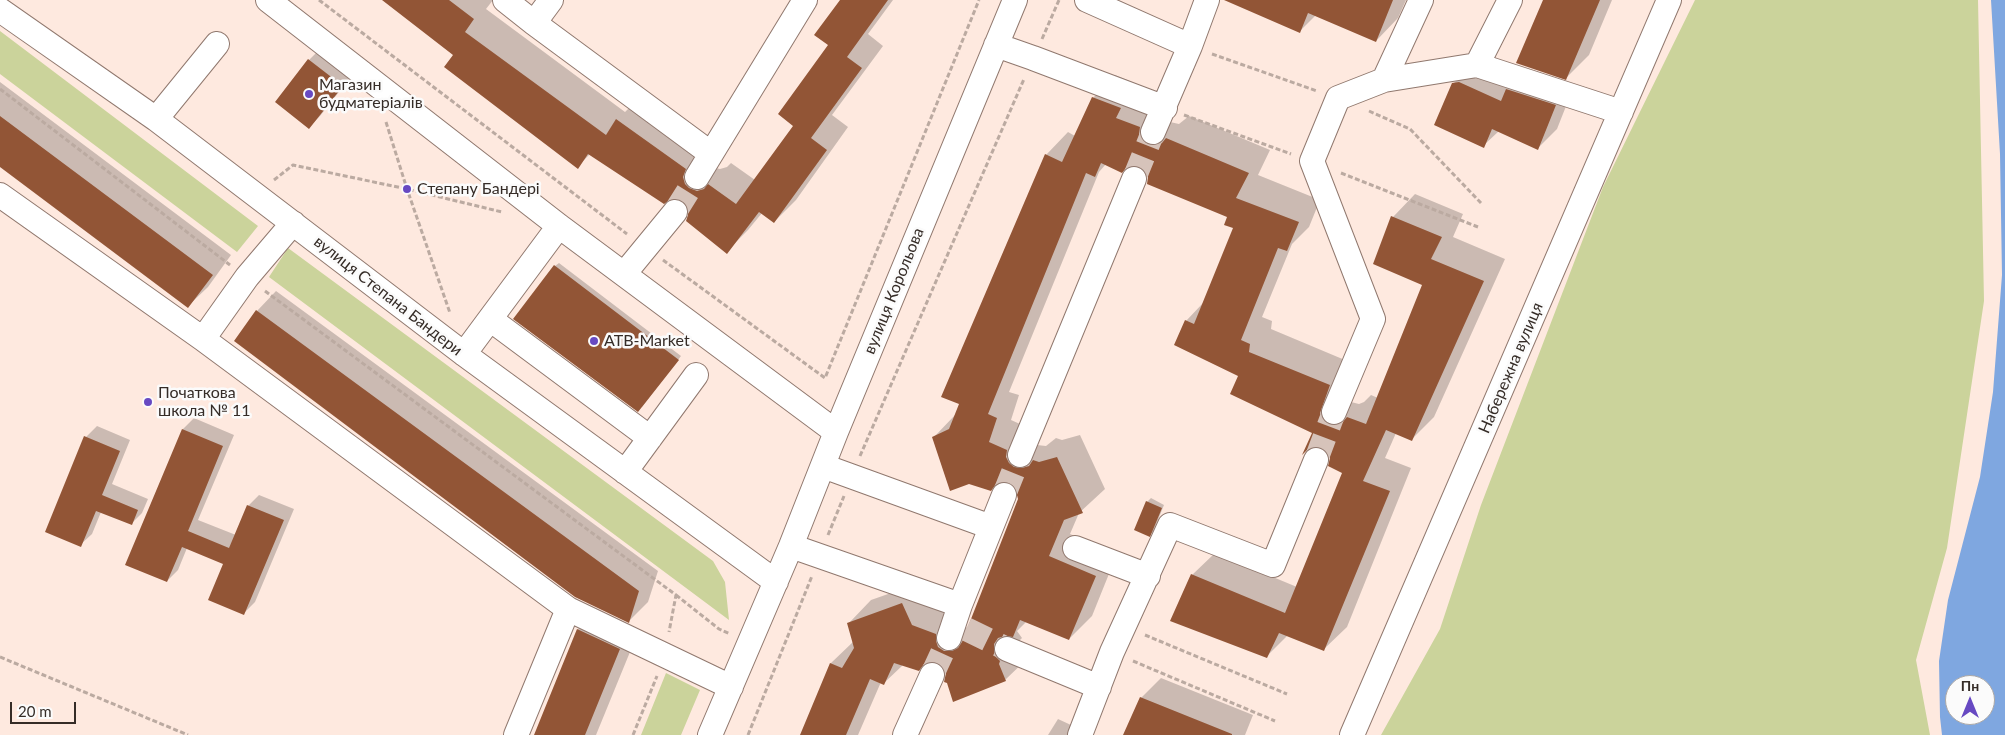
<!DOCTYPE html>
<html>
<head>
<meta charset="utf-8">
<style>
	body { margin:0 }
	#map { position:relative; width:2005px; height:735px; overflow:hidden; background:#fee9df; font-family:Lato,sans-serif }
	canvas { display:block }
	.north { position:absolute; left:1945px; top:675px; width:50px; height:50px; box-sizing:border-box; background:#fbfbfb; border:1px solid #aca8a6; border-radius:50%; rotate:0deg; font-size:14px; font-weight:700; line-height:20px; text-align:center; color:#352c27 }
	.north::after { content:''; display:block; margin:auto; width:18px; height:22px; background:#6749c2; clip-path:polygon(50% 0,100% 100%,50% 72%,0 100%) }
	.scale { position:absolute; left:10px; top:702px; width:66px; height:22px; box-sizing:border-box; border:2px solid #352c27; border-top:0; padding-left:6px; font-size:15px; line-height:18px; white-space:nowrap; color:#352c27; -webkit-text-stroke:4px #fbfbfb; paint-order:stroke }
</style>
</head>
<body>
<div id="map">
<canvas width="2005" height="735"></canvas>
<div class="north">Пн</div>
<div class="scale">20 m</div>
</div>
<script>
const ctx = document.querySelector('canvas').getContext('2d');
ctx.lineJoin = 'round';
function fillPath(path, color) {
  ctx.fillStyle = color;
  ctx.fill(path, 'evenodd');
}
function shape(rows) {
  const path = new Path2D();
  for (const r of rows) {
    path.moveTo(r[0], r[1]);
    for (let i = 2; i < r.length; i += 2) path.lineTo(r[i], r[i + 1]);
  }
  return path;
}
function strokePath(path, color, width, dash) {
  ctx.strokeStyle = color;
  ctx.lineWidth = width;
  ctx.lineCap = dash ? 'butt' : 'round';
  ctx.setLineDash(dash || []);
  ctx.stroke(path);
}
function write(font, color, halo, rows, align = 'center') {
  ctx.font = font + ' Lato,sans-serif';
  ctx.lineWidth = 5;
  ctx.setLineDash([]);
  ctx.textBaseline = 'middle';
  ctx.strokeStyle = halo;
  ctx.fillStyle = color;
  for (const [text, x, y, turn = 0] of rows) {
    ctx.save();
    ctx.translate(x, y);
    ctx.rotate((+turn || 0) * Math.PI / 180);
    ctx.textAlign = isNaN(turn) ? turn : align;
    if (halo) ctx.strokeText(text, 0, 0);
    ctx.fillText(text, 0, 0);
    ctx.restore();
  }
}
fillPath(shape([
	[1695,0,1978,0,1984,301,1947,548,1916,660,1930,735,1381,735,1440,629,1481,505,1603,187],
	[0,31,258,226,237,252,0,74],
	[288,248,713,561,725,582,729,620,269,277],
	[666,673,700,690,681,735,641,735]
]), '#cbd39b');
fillPath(shape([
	[1991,0,2005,0,2005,735,1942,735,1940,717,1939,661,1948,600,1980,477,1993,392,2002,275,2000,154],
	[1955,685,1985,685,1985,715,1955,715]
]), '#7fa7e0');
fillPath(shape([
	[384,0,493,0,486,9,625,112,639,98,711,167,720,169,727,167,731,163,755,180,795,126,830,45,841,0,893,0,868,34,883,46,832,115,848,127,796,200,774,222,762,213,748,230,726,252,684,200,678,197,670,198,590,154,577,167,455,55],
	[1227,0,1406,0,1398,18,1376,41,1316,15,1300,31],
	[1544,0,1612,0,1589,55,1566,78],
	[320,49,353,74,320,116,309,127,277,101,309,60],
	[1473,64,1574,86,1557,129,1538,148,1499,131,1483,146,1453,84],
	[1115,75,1142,86,1138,96,1170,122,1179,124,1189,116,1270,150,1258,175,1320,200,1309,227,1292,244,1262,317,1272,321,1271,329,1352,363,1345,397,1351,402,1359,404,1364,402,1371,395,1378,398,1424,284,1393,217,1415,194,1463,214,1453,237,1505,259,1434,417,1412,439,1396,433,1385,458,1411,468,1347,627,1324,649,1288,635,1266,657,1192,575,1215,553,1297,587,1344,472,1331,458,1314,433,1240,375,1186,321,1203,303,1234,228,1228,217,1149,178,1146,170,1139,165,1106,164,1099,172,1009,392,1019,395,1011,420,1029,428,1031,440,1037,445,1046,446,1056,438,1062,440,1080,435,1105,489,1079,513,1070,534,1117,554,1092,616,1069,639,1026,622,1017,631,1022,638,1020,640,1028,658,1005,680,944,666,939,662,931,660,903,665,884,683,881,682,858,735,801,735,831,663,854,641,849,623,871,600,925,581,961,624,969,629,1019,500,1016,486,1009,481,999,481,990,490,934,437,956,414,1046,155,1068,132,1075,136,1093,98],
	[0,82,231,255,208,287,188,306,0,166],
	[559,263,681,356,642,407,555,266],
	[276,291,658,571,648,602,629,621,257,311],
	[194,418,234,435,198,520,236,535,248,506,259,495,294,509,255,602,244,613,224,563,187,548,178,570,167,581,183,429],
	[97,426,130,440,112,484,148,499,142,513,131,524,101,512,92,534,80,545,86,437],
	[1151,498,1164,505,1153,532,1149,535,1147,502],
	[598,610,639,630,596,735,535,735,578,629],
	[1161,678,1253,715,1245,735,1125,735,1141,698],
	[1058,719,1071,725,1070,735,1048,735]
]), '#0003');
fillPath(shape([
	[382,0,449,0,474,19,465,32,606,135,616,119,686,169,683,177,685,184,689,188,697,191,704,189,708,184,736,204,793,126,778,114,828,45,814,35,840,0,888,0,847,57,862,68,811,138,827,150,774,223,759,212,727,254,686,221,688,215,688,208,683,201,678,199,671,199,664,204,588,154,578,169,444,67,453,55],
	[1224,0,1393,0,1376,42,1308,13,1300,33],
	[1543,0,1600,0,1566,80,1516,63],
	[308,59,343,86,309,129,275,102],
	[1459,82,1501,101,1506,89,1556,105,1538,150,1492,129,1484,148,1434,125,1452,83],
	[1092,97,1121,108,1116,118,1140,127,1139,134,1142,140,1147,144,1155,146,1162,143,1166,138,1249,173,1236,198,1299,222,1287,251,1278,248,1241,340,1250,344,1249,352,1330,385,1320,413,1323,420,1328,424,1335,426,1342,423,1347,417,1366,424,1422,285,1373,264,1391,216,1442,237,1431,259,1484,281,1412,441,1386,430,1363,481,1390,491,1324,651,1279,633,1267,658,1170,621,1191,574,1285,613,1342,473,1328,466,1330,458,1327,452,1322,448,1314,446,1308,449,1302,455,1312,433,1230,394,1238,376,1174,345,1185,320,1194,324,1233,228,1224,225,1227,217,1147,184,1148,177,1145,171,1140,167,1132,166,1126,168,1122,173,1101,163,1095,177,1086,173,988,414,997,418,989,442,1007,450,1006,457,1009,463,1014,467,1022,468,1029,466,1033,460,1039,462,1057,457,1083,513,1064,520,1049,556,1096,576,1069,640,1020,620,1013,637,1005,636,998,638,994,644,994,651,996,657,1000,661,999,664,1006,681,953,702,947,683,944,682,946,673,943,667,938,663,931,661,924,664,919,671,894,663,884,685,870,679,846,735,800,735,830,663,842,668,854,648,847,623,902,603,912,625,936,634,936,641,938,647,944,651,952,651,958,648,962,642,1018,499,1015,487,1009,482,1002,482,996,484,991,491,969,484,950,491,932,437,949,429,959,404,941,397,1045,154,1062,162],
	[0,116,213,275,188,308,0,167],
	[554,265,679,360,638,412,513,319],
	[256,310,639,591,629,623,575,597,234,341],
	[182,429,223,446,188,531,229,548,247,505,284,520,244,615,208,600,223,564,182,547,167,582,125,565],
	[84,436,120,451,102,495,138,510,132,525,96,511,81,547,45,532],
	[1146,501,1162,508,1150,537,1134,530],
	[577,629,620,649,585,735,534,735],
	[1140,697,1232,734,1232,735,1123,735]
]), '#925536');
strokePath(shape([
	[1134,179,1153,132],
	[675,212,697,177],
	[1316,460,1334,412],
	[1004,495,1020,455],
	[966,629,1007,649],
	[932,675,949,638]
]), '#d6c3ba', 24, [24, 12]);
const minor = shape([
	[268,0,559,226,836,432],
	[505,0,534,23,710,153],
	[1087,0,1190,46,1207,0],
	[0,10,156,119,464,354,776,582],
	[534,23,551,0],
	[996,45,1033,58,1165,108],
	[1477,65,1621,112],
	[1384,80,1477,65,1510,0],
	[156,119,217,44],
	[1153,132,1190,46],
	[697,177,805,0],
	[0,195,203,339,568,609,731,687],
	[624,274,675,212],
	[490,319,650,438],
	[203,339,247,277,293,223],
	[464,354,559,226],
	[1334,412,1373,319,1312,161,1338,98,1384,80,1421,0],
	[1020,455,1134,179],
	[823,466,991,527],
	[625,472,696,375],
	[791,546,960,605],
	[1075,548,1148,576],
	[949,638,960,605,1004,495],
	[1007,649,1099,687],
	[516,735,568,609],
	[710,735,791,546,836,432,1015,0],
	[905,735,932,675],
	[1080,735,1112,652,1170,525,1273,565,1316,460],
	[1352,735,1669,0]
]);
strokePath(minor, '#90786e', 26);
strokePath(shape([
	[319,0,627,234],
	[1042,39,1059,0],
	[1212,54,1317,91],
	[0,89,230,265],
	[1369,111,1410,129,1481,203],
	[1184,115,1291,154],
	[386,122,407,189,450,313],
	[1341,173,1478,227],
	[274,180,293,165,407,189,502,212],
	[663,260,825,378,979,0],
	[265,291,676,595,669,632],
	[860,456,1024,79],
	[828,535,844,496],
	[676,595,719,629,730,634],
	[1145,635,1287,694],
	[0,657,188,735],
	[1133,661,1275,721],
	[633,735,657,676],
	[748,735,812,576]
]), '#bbaaa1', 3, [5, 2.5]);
strokePath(minor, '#fff', 24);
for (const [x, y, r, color] of [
	[309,94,5,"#6749c2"],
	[407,189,5,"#6749c2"],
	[594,341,5,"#6749c2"],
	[148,402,5,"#6749c2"]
]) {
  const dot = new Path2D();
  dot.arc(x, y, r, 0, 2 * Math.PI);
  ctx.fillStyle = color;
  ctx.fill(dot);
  strokePath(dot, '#fbfbfb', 2);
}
write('16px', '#352c27', '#fbfbfb', [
	["Магазин",319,85],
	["будматеріалів",319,103],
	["Степану Бандері",417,189],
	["ATB-Market",604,341],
	["Початкова",158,393],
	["школа № 11",158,411]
], 'left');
write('16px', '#352c27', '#fbfbfb', [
	["вулиця Корольова",894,291,-68],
	["вулиця Степана Бандери",388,296,38],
	["Набережна вулиця",1511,368,-67]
]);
</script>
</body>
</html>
